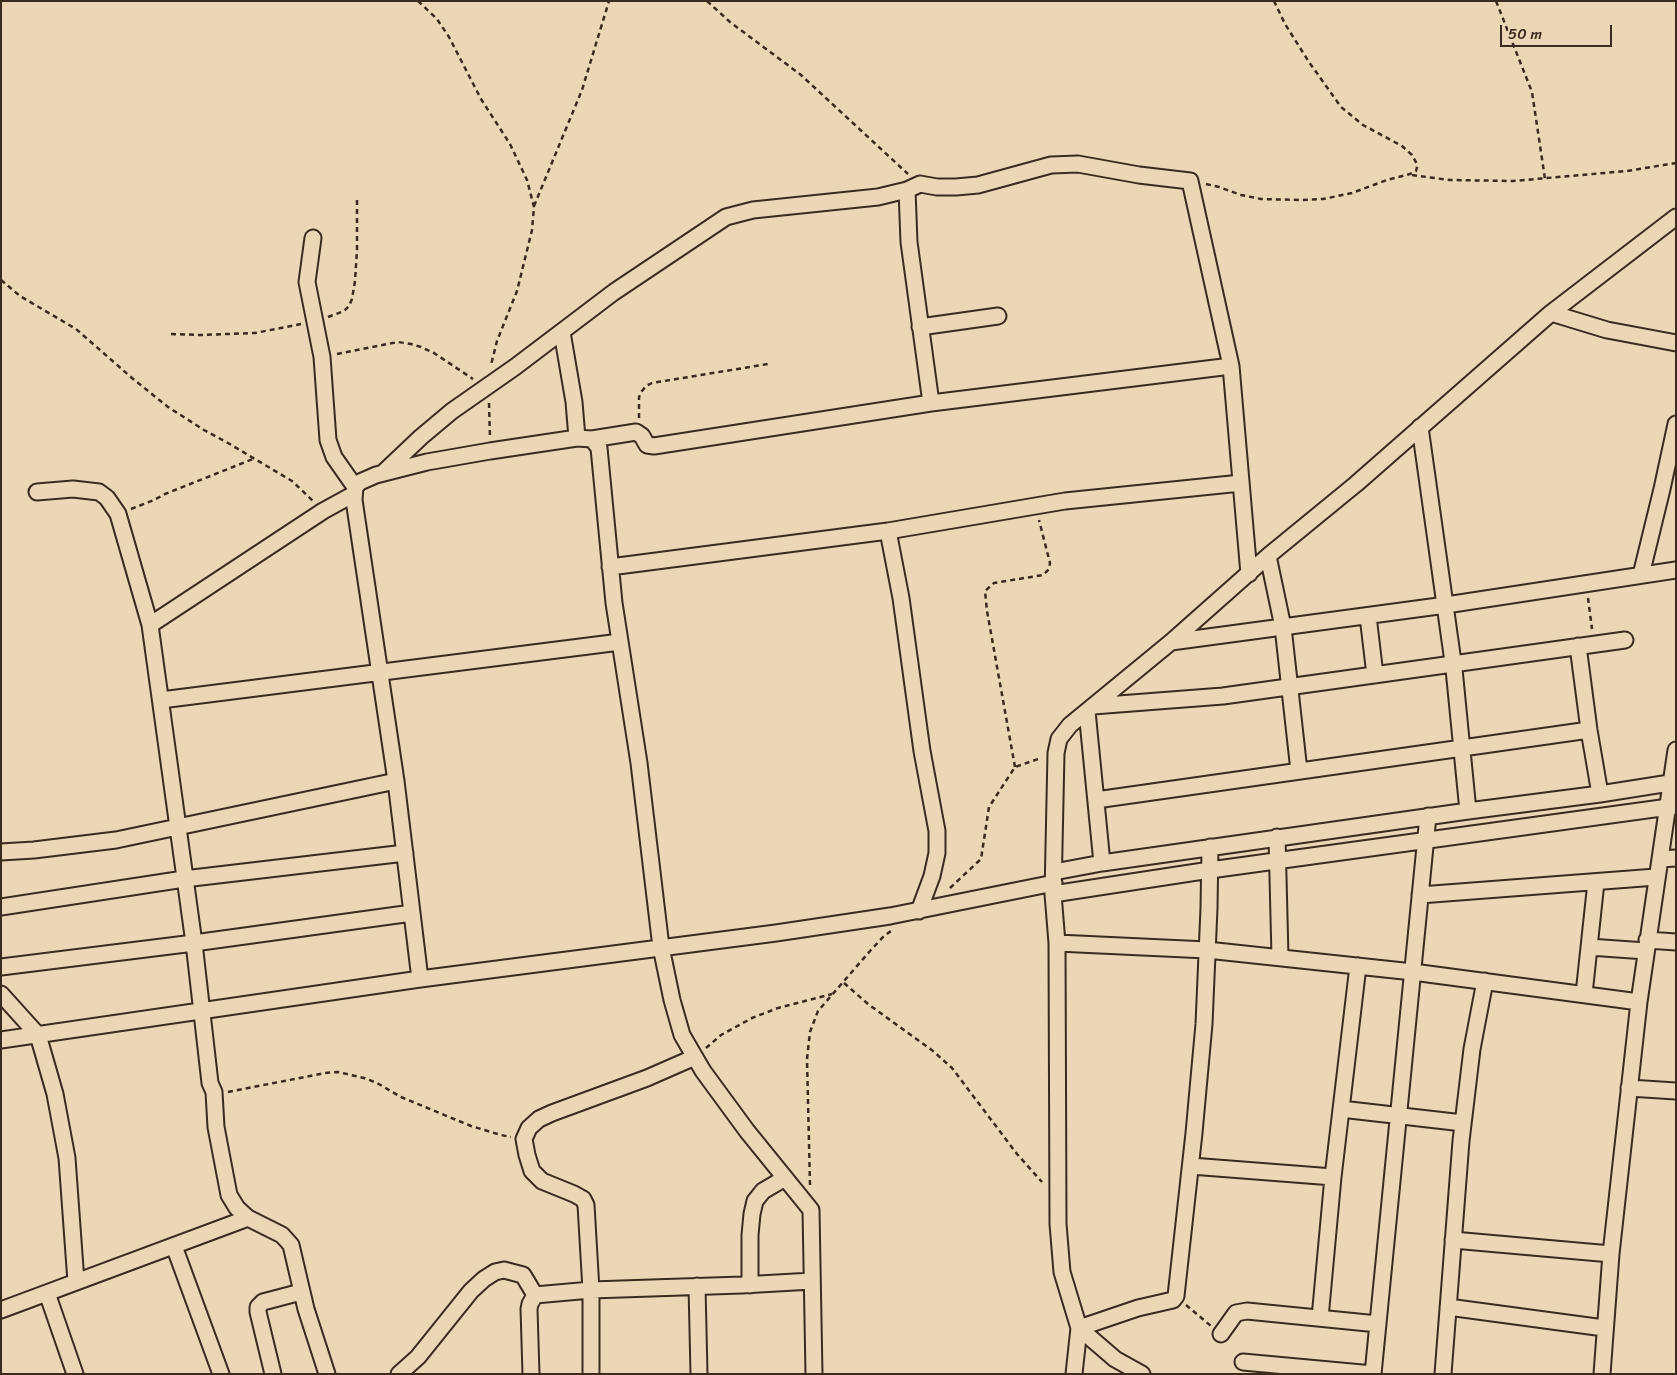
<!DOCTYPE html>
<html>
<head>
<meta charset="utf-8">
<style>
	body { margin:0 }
	#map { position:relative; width:1677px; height:1375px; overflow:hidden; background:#ebd6b5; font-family:Sriracha,sans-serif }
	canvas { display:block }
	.frame { position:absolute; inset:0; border:2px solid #3b2a1e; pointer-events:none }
	.scale { position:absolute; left:1500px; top:25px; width:112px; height:22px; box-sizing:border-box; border:2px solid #3b2a1e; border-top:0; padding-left:6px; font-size:15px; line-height:18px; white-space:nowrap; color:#3b2a1e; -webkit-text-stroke:4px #ebd6b5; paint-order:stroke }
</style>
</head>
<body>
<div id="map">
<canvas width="1677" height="1375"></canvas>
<div class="frame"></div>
<div class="scale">50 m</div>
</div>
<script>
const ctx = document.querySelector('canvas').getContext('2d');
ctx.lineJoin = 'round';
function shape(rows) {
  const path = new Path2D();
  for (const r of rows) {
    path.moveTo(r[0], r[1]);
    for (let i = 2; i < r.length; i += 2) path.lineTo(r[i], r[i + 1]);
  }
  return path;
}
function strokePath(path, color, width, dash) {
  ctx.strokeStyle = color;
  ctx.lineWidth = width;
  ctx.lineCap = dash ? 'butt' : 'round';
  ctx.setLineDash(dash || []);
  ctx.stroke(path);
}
const street = shape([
	[907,190,909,242,931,403],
	[313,238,307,282,322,357,328,440,334,457,355,487],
	[1551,313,1607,330,1676,343],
	[920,327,998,316],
	[562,332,574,402,577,438],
	[1420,427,1454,669,1468,811],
	[592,439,636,432,642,436,647,445,654,446,931,403,1231,366],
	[383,473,421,437,452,411,515,367,614,292,726,217,753,210,878,197,907,190,920,184,937,187,956,187,978,185,1051,165,1078,164,1139,175,1190,181,1231,366,1249,574],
	[37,492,73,489,99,492,107,498,118,514,150,625,194,943,210,1083,214,1092,216,1127,229,1195,237,1208,248,1218,282,1235,291,1245,306,1309,327,1374],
	[888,531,901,598,922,751,937,831,937,853,932,876,919,911],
	[1268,556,1283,627,1299,771],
	[610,567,888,531,1065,501,1241,483],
	[1641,575,1662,489,1676,424],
	[1368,616,1375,675],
	[150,625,323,511,354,494],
	[1171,642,1446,605,1676,570],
	[1578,646,1589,730,1600,794],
	[161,700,620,642],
	[1093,706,1223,696,1625,640],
	[1087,711,1102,863],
	[1096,800,1589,730],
	[1277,837,1280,957],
	[1,852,34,850,116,840,396,781],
	[1660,859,1676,858],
	[1054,872,1102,863,1468,811,1600,794,1676,782],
	[1053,894,1210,870,1676,806],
	[1420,895,1656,877],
	[1,907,184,879,405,853],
	[1647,940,1676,942],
	[1057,943,1207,950,1413,972,1639,1002],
	[1589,947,1646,951],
	[1,967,194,943,412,913],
	[420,979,396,781,354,500,355,487,360,482,376,475,427,462,490,451,577,438,592,439,599,448,614,603,639,763,661,947,672,1000,682,1035,703,1071,747,1131,811,1210,814,1374],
	[1,994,38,1035,55,1094,67,1158,76,1282],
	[1584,994,1596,882],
	[1,1040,420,979,776,933,890,916,1054,883],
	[1629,1088,1676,1091],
	[1341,1109,1463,1123],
	[1191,1166,1333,1177],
	[1453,1240,1611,1254],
	[174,1246,221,1374],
	[750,1285,750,1235,752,1214,755,1201,763,1191,785,1178],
	[697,1286,699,1374],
	[47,1293,75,1374],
	[1448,1307,1604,1328],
	[1,1310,248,1218],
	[1320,1318,1333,1177,1358,966],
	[1221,1334,1236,1313,1247,1311,1378,1324],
	[1243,1362,1373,1374],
	[273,1374,258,1312,258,1307,263,1302,301,1292],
	[399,1374,418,1357,471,1291,484,1279,495,1272,504,1270,523,1275,535,1295],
	[531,1374,529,1309,530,1304,535,1295,591,1290,742,1285,812,1281],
	[591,1374,591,1290,586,1205,583,1199,574,1194,542,1181,532,1171,527,1155,524,1139,529,1128,539,1119,552,1113,647,1078,695,1057],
	[1074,1374,1079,1328,1138,1308,1173,1300,1176,1296,1194,1133,1204,1024,1209,908,1210,847],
	[1142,1374,1115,1359,1079,1328,1062,1272,1058,1224,1057,943,1053,894,1056,753,1059,739,1070,725,1171,642,1268,556,1356,484,1551,313,1676,217],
	[1373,1374,1428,816],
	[1443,1374,1461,1141,1472,1049,1485,981],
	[1602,1374,1611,1254,1639,1002,1676,750]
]);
strokePath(street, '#3b2a1e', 19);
strokePath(shape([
	[418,1,437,19,449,37,481,99,510,144,527,180,534,207,532,230,517,291,497,341,491,365],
	[707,1,730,22,801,75,908,174],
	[1496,1,1532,92,1545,179],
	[1412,175,1449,180,1513,181,1627,171,1676,163],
	[1206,184,1219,187,1241,195,1261,199,1300,200,1323,199,1352,193,1387,180,1410,174,1416,171,1417,167,1417,164,1412,155,1402,146,1363,125,1341,107,1309,62,1285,24,1274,1],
	[534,206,582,90,609,1],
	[1,280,20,296,76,329,132,378,168,407,204,430,228,443,292,481,313,501],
	[328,317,344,311,349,306,352,299,355,281,357,250,357,198],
	[171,334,201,335,255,333,301,324],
	[337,354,398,342,411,344,421,347,434,353,473,379],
	[489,403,490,438],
	[639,418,639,397,642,391,646,386,652,383,768,364],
	[131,509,154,500,165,494,253,459],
	[1588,598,1592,629],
	[1015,767,987,611,985,591,994,583,1043,575,1049,569,1050,563,1039,520],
	[950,888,981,859,989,807,1015,767,1041,758],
	[844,983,868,1004,933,1051,952,1068,1017,1154,1042,1182],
	[706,1048,721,1035,752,1018,778,1008,832,994],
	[228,1092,325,1073,338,1072,364,1078,377,1083,401,1097,471,1126,501,1135,511,1137],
	[810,1185,807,1059,810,1032,818,1011,870,951,884,936,891,931],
	[1186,1305,1211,1326]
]), '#3b2a1e', 2.5, [5, 4]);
strokePath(street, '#ebd6b5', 15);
</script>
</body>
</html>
